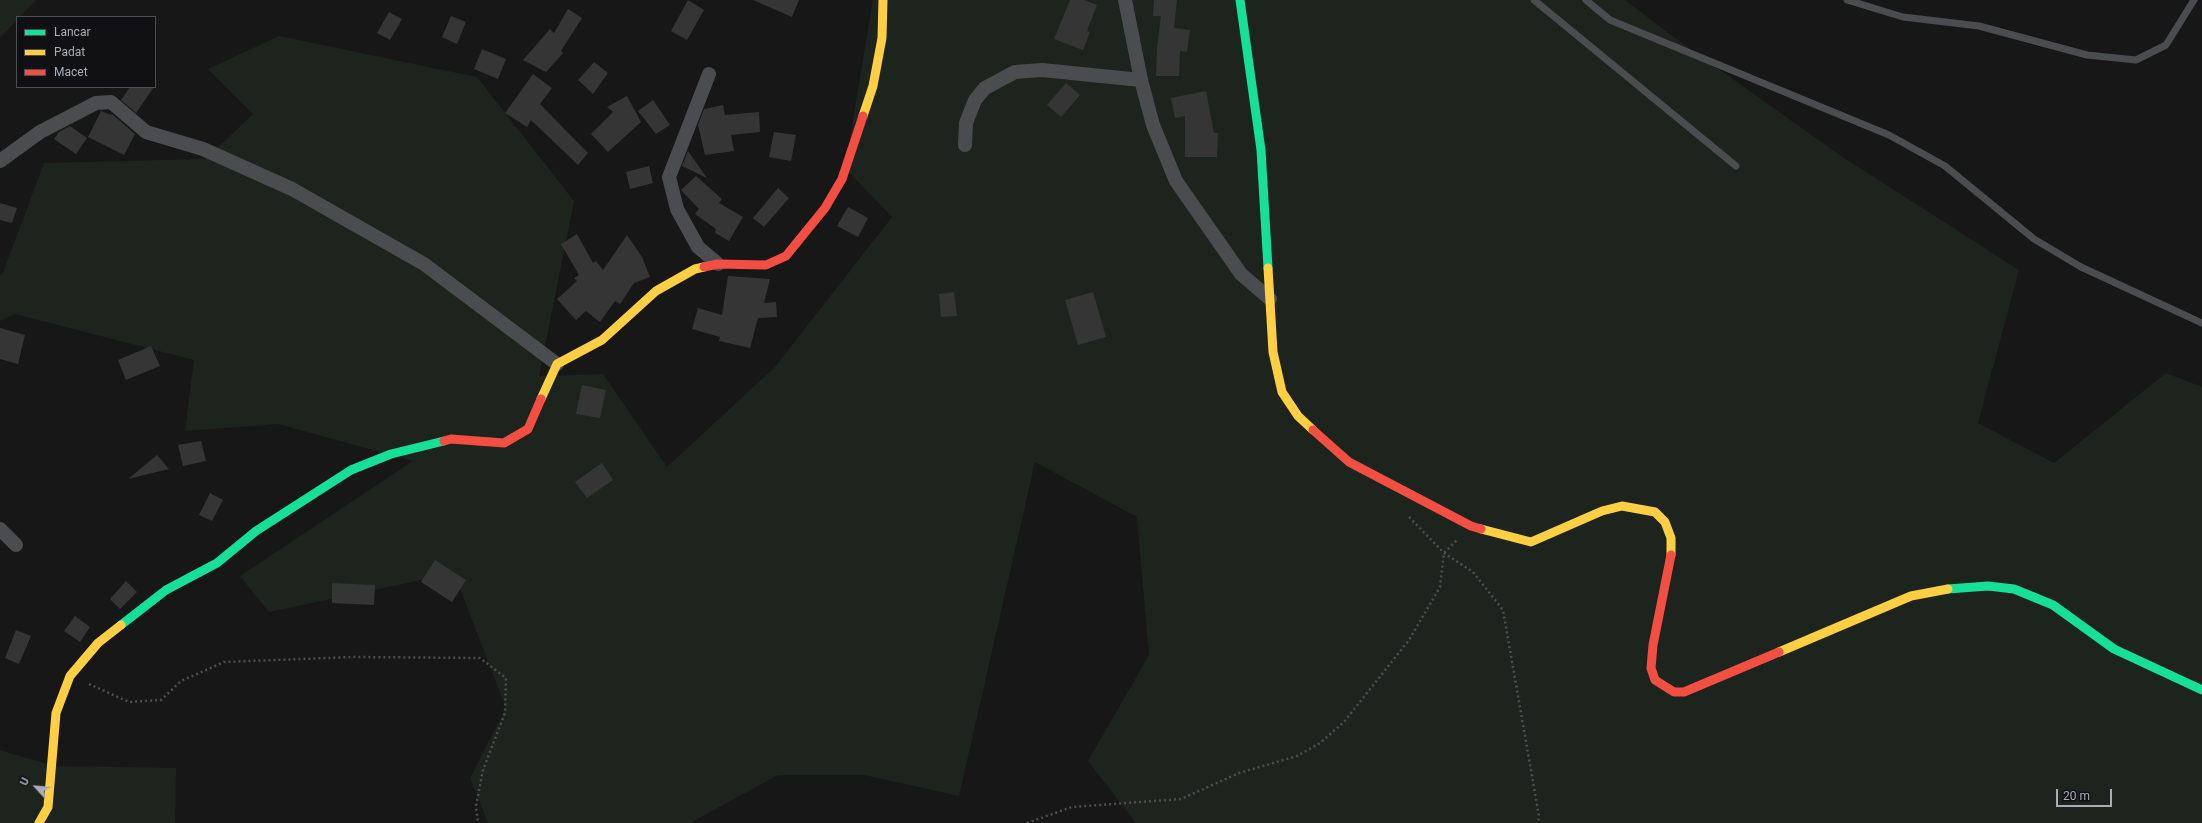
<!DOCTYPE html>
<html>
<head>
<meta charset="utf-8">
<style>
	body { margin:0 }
	#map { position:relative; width:2202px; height:823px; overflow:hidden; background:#171717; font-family:Roboto,sans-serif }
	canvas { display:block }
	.legend { position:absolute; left:16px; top:16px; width:140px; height:72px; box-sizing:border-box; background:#111113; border:1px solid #4d4f55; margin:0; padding:5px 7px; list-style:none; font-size:12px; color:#a8adb8 }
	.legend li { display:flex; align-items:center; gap:8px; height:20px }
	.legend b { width:20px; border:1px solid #4d4f55 }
	.north { position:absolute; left:16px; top:767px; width:40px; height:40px; -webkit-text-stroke:3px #111113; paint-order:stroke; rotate:296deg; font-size:11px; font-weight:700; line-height:16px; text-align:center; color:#a8adb8 }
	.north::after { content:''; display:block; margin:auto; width:14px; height:18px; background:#a8adb8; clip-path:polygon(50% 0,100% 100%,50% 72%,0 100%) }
	.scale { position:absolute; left:2056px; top:789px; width:56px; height:18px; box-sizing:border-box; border:2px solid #a8adb8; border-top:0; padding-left:5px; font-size:12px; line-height:14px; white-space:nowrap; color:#a8adb8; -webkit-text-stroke:3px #111113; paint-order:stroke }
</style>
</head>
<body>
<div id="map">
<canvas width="2202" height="823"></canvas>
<ul class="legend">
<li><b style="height:5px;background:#16e098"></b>Lancar</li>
<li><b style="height:5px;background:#ffcf43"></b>Padat</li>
<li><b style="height:5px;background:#f24e42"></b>Macet</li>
</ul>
<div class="north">U</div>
<div class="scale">20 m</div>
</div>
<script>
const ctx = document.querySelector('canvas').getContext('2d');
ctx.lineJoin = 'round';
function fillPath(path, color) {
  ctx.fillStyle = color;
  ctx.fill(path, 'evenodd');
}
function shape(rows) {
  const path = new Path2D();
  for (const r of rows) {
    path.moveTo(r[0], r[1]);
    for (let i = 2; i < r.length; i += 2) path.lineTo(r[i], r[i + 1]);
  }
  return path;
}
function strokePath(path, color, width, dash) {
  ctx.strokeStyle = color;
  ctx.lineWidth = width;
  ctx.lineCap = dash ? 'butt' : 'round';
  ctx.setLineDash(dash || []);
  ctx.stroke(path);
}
fillPath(shape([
	[0,0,36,0,20,17,17,17,17,20,0,38],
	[873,0,1625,0,1671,35,1841,156,2019,270,1978,423,2054,463,2166,373,2202,387,2202,823,1136,823,1088,761,1149,655,1137,517,1035,462,959,796,864,775,778,775,690,823,488,823,470,778,506,708,454,573,269,612,240,576,413,461,278,424,185,431,194,360,15,314,0,321,0,275,2,275,44,163,206,159,253,114,208,69,279,36,477,77,574,201,539,376,603,374,667,467,775,367,892,217,845,168],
	[0,750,53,766,176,768,175,823,0,823]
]), '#1d241e');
fillPath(shape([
	[688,0,704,10,687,40,671,31],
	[753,0,799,0,792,17],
	[1070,0,1084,0,1097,5,1087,31,1090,32,1083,50,1054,39],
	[1154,0,1177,0,1174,28,1190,30,1187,52,1180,51,1179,76,1156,76,1157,48,1161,16,1153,16],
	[568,9,582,18,561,51,563,53,546,72,523,60,550,29,554,33],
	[389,12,402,19,390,40,377,33],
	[451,16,466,22,457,44,442,37],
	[482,49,506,59,498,79,474,69],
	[594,62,608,73,593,94,578,80],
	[533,74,552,88,540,104,588,153,578,165,531,120,527,127,505,113],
	[1066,83,1080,95,1061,117,1047,105],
	[130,87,154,87,136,113,121,100],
	[1206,91,1214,133,1218,133,1217,157,1185,157,1185,116,1175,118,1171,98],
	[627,96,641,122,608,152,591,134,613,112,607,107],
	[653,100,670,125,656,134,638,111],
	[723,105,725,115,759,112,760,132,731,135,734,151,705,155,698,125,704,109],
	[101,111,111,115,112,114,135,134,124,155,88,137],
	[70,126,87,138,76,154,54,139,59,132],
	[774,132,796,135,791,161,769,157],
	[688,151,707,178,682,166],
	[649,166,653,183,630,189,626,172],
	[696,176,722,199,719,203,743,217,729,241,715,233,716,229,695,214,699,209,681,190],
	[778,188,789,198,764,227,753,218],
	[0,203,17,208,12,223,0,220],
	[848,207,868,218,858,237,837,226],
	[577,234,593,263,596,261,603,270,627,235,642,257,650,277,634,283,620,304,615,301,600,322,586,311,576,320,557,299,577,281,574,278,579,275,561,244],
	[728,276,770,279,764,303,776,302,777,317,758,318,750,348,719,341,720,337,692,329,698,308,722,315],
	[954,292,957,316,941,317,939,294],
	[1093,292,1106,337,1078,345,1065,300],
	[0,328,25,335,18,364,0,359],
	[151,346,160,366,126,380,118,360],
	[582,385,606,390,600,418,576,414],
	[201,441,206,461,183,466,178,445],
	[157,455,169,469,128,479],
	[602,463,613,480,587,498,575,482],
	[210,493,223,500,212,521,199,515],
	[435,560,466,580,452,602,421,582],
	[126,581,137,592,120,609,110,599],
	[332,583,375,585,374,605,332,603],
	[75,616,90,627,80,642,64,631],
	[16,630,31,636,19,664,5,658]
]), '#353536');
strokePath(shape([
	[1409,517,1444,553,1473,572,1503,610,1539,816,1538,823],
	[89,684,129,702,161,700,181,681,224,662,353,657,480,658,506,678,505,713,483,770,476,806,478,823],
	[1027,823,1072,807,1181,799,1239,773,1297,756,1320,743,1344,722,1409,640,1440,587,1444,553,1457,540]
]), '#4d4e52', 2.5, [2, 3]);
strokePath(shape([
	[1534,0,1736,166],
	[1586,0,1610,20,1889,135,1945,166,2034,239,2081,267,2202,323],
	[1847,0,1903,17,1979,26,2087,55,2136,60,2166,45,2194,0]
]), '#4b4c50', 7);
strokePath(shape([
	[1125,0,1141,80,1153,125,1176,181,1241,274,1270,299],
	[709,74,669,177,677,209,698,247,718,264],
	[965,145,966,123,975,100,985,88,1015,72,1042,70,1141,80],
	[0,161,40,132,96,103,111,102,146,132,203,149,292,189,424,264,557,364],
	[0,529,16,545]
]), '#4b4c50', 14);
strokePath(shape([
	[1240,0,1261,150,1268,268],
	[1948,589,1988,586,2014,589,2053,605,2114,649,2202,690],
	[121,625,166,590,217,563,256,531,351,470,391,454,444,441]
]), '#16e098', 9);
strokePath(shape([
	[863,116,873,86,882,38,883,0],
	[1268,268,1273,352,1282,392,1298,416,1313,430],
	[541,399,557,364,602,340,656,291,695,269,704,267],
	[1481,529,1531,542,1602,511,1622,506,1655,512,1665,522,1671,538,1671,555],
	[1779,652,1911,596,1948,589],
	[39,823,48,807,56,713,70,676,98,643,121,625]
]), '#ffcf43', 9);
strokePath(shape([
	[704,267,718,264,766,265,786,256,825,208,842,179,863,116],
	[1313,430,1349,462,1471,526,1481,529],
	[444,441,451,439,504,443,528,429,541,399],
	[1671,555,1653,645,1651,668,1655,680,1674,692,1684,692,1779,652]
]), '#f24e42', 9);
</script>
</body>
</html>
